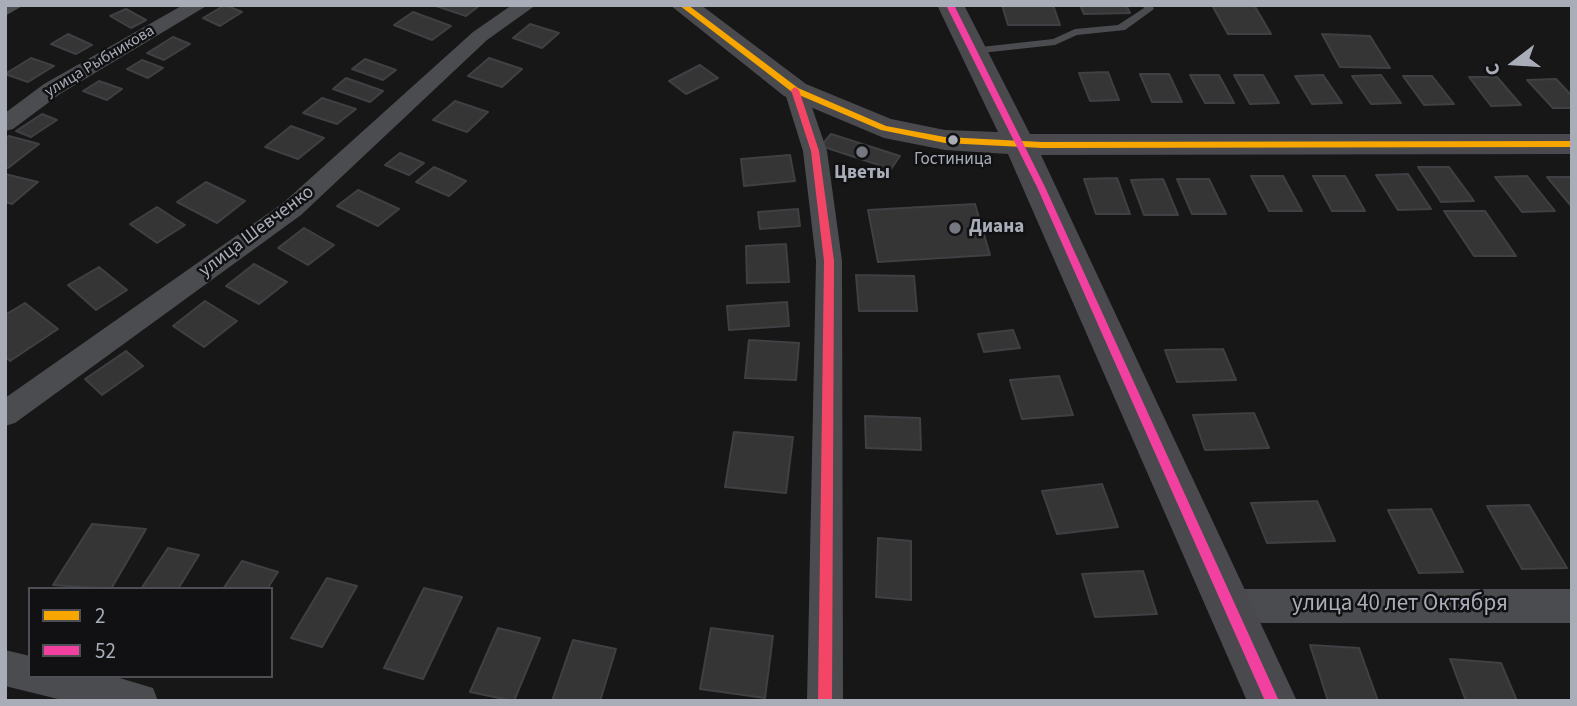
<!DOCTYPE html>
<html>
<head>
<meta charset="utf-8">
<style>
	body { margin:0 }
	#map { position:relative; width:1577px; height:706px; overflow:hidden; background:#171717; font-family:"Source Sans 3",sans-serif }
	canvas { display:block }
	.frame { position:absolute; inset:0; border:7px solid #a8adb8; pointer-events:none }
	.legend { position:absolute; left:28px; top:587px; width:245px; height:91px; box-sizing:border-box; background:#111113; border:2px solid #4d4f55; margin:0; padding:9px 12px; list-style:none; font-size:21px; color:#a8adb8 }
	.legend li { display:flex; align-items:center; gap:14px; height:35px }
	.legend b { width:35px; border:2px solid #4d4f55 }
	.north { position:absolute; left:1479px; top:28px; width:70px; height:70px; -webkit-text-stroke:5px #111113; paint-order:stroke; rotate:253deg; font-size:19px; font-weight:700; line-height:28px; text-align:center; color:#a8adb8 }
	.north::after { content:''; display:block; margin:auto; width:24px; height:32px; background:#a8adb8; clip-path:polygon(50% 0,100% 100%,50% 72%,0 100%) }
</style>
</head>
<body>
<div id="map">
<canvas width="1577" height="706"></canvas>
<div class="frame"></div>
<ul class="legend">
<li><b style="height:9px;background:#f7a600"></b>2</li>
<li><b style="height:9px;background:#f240a1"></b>52</li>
</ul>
<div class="north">С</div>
</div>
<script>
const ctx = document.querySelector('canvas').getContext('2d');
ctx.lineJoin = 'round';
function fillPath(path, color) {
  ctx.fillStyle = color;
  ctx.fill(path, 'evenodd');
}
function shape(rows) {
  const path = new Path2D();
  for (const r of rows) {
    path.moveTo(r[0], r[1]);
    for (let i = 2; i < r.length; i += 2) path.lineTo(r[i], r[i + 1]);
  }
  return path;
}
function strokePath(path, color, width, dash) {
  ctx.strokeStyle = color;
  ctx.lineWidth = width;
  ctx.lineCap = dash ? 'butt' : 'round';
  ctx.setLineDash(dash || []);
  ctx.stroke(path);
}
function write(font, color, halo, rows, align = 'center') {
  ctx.font = font + ' "Source Sans 3",sans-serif';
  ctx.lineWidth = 5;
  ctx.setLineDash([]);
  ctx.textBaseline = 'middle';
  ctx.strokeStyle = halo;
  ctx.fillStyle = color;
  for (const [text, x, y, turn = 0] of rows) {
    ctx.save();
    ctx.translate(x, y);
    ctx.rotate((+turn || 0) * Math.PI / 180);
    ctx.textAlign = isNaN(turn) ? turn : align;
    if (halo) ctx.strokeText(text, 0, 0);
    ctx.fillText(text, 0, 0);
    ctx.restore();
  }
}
const building = shape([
	[225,5,242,12,220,26,203,18,225,5],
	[433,5,480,5,466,16,433,5],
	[1002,5,1053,5,1060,25,1008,25,1002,5],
	[1080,5,1126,5,1130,13,1084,14,1080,5],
	[1212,5,1254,5,1271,34,1228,34,1212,5],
	[126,9,146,20,131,28,110,16,126,9],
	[413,12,451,26,432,40,394,25,413,12],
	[530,24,559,33,542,48,513,38,530,24],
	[68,34,92,45,76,54,51,44,68,34],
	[1322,34,1370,36,1390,68,1340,67,1322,34],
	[173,37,190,44,164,60,147,53,173,37],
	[31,58,54,66,28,82,5,74,31,58],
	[489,58,522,69,502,87,468,76,489,58],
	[365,59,396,70,383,80,352,69,365,59],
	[142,60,163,68,148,78,127,69,142,60],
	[700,65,718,78,686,94,669,81,700,65],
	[1108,72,1119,100,1090,101,1079,73,1108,72],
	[1140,74,1169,74,1182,102,1152,102,1140,74],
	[1190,75,1219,75,1234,103,1205,103,1190,75],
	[1234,75,1263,75,1279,103,1250,104,1234,75],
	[1323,75,1342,103,1312,104,1295,76,1323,75],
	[1381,75,1401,103,1371,104,1352,76,1381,75],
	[1403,76,1432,76,1454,104,1424,105,1403,76],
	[1469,77,1497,77,1521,105,1491,106,1469,77],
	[346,78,383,91,370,102,333,89,346,78],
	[1556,79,1572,96,1572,108,1553,108,1527,80,1556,79],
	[99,81,122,89,107,100,83,91,99,81],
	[322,98,356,109,337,124,303,113,322,98],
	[455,101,488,112,467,132,433,120,455,101],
	[42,114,57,120,31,137,16,131,42,114],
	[291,126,324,138,298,159,265,147,291,126],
	[831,134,900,156,891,169,821,146,831,134],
	[9,136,39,144,8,168,5,167,5,139,9,136],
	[400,153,424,163,409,175,385,165,400,153],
	[790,155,795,181,744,186,741,159,790,155],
	[434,167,466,181,449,196,416,182,434,167],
	[1418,167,1449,167,1474,201,1441,202,1418,167],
	[5,174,38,182,12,204,5,202,5,174],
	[1408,174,1431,209,1398,210,1376,175,1408,174],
	[1251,176,1283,176,1302,211,1269,211,1251,176],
	[1313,176,1345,176,1365,211,1332,211,1313,176],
	[1527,176,1555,211,1522,212,1495,177,1527,176],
	[1547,177,1572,177,1572,207,1547,177],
	[1117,178,1130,214,1096,214,1084,179,1117,178],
	[1163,179,1178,215,1144,215,1131,180,1163,179],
	[1177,179,1209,179,1226,214,1192,214,1177,179],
	[206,182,245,201,217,223,177,202,206,182],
	[358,190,399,209,378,226,337,206,358,190],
	[975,204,990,255,878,262,868,210,975,204],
	[157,207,185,225,157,243,130,224,157,207],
	[798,209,800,226,760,229,758,212,798,209],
	[1444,211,1485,211,1516,256,1474,256,1444,211],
	[304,228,334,245,308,265,278,248,304,228],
	[786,244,789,282,747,283,746,246,786,244],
	[254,264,287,282,259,304,226,286,254,264],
	[99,267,127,290,96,310,68,285,99,267],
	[856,275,914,276,917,311,859,311,856,275],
	[205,301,237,321,204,347,173,326,205,301],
	[787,302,789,326,729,330,727,306,787,302],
	[25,303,58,329,10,361,5,356,5,315,25,303],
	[1013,330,1020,348,984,352,978,334,1013,330],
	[749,340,799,343,796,380,745,378,749,340],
	[1223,349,1236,380,1177,382,1165,350,1223,349],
	[126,351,143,366,102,395,85,379,126,351],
	[1059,376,1073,415,1022,419,1010,380,1059,376],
	[1254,413,1269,448,1205,450,1193,415,1254,413],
	[865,416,920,418,921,450,866,448,865,416],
	[734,432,793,437,786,493,725,487,734,432],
	[1102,484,1118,527,1057,534,1042,491,1102,484],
	[1317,501,1335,541,1267,543,1251,503,1317,501],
	[1529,505,1567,568,1522,569,1487,506,1529,505],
	[1431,509,1463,572,1419,573,1388,510,1431,509],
	[92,524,146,529,111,589,53,585,92,524],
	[878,538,911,541,911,600,876,597,878,538],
	[168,548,199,555,178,589,141,589,168,548],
	[242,561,278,572,267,589,223,589,242,561],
	[1143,571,1157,614,1095,617,1082,574,1143,571],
	[327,578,357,586,322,647,291,638,327,578],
	[424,588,462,597,423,679,384,668,424,588],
	[498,628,540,638,514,701,470,692,498,628],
	[711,628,773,636,765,698,700,689,711,628],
	[573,640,616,649,600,701,552,701,573,640],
	[1310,645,1359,648,1378,701,1328,701,1310,645],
	[1450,659,1501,663,1517,701,1466,701,1450,659]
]);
fillPath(building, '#353536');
strokePath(building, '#3f4043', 2);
fillPath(shape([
	[1142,5,1152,5,1154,9,1125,30,1077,35,1055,45,972,54,967,51,972,48,1053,39,1075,29,1118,25,1144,8,1142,5]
]), '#4b4c50');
fillPath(shape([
	[5,5,24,5,5,16,5,5],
	[183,5,208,5,60,94,13,129,5,131,5,113,44,84,183,5],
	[512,5,536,5,487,40,301,215,15,423,5,426,5,398,283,203,473,32,512,5],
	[795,83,806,90,827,151,842,261,843,701,807,701,816,261,803,151,784,90,795,83],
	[1229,589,1572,589,1572,623,1229,623,1217,618,1212,606,1217,594,1229,589],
	[5,650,30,656,30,676,113,676,153,688,158,701,66,701,5,686,5,650]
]), '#4b4c50');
fillPath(shape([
	[670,5,701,5,806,84,891,119,945,130,998,132,937,5,964,5,1030,134,1572,134,1572,154,1041,155,1297,701,1247,701,1008,154,945,150,884,138,784,96,670,5]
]), '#4a4a4e');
fillPath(shape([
	[679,5,688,5,798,88,886,126,945,137,1042,142,1572,141,1572,147,1042,148,945,143,881,130,792,92,679,5]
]), '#f7a600');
fillPath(shape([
	[946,5,954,5,1045,187,1279,701,1265,701,1037,187,946,5]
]), '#f240a1');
fillPath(shape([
	[795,87,799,90,819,151,834,261,832,701,818,701,824,261,811,151,791,90,795,87]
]), '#f34667');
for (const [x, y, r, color] of [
	[953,140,6,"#a8adb8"],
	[862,152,7,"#757880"],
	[955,228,7,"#757880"]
]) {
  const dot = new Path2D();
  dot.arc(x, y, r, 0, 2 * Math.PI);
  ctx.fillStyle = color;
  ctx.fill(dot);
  strokePath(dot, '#111113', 2.5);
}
write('16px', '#a8adb8', '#111113', [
	["улица Рыбникова",100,62,-31]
]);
write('17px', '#a8adb8', '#111113', [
	["Гостиница",953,160]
]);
write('bold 19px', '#a8adb8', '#111113', [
	["Цветы",862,174],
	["Диана",969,228,"left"]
]);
write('19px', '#a8adb8', '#111113', [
	["улица Шевченко",257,232,-37]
]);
write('23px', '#a8adb8', '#111113', [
	["улица 40 лет Октября",1400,605]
]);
</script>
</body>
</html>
